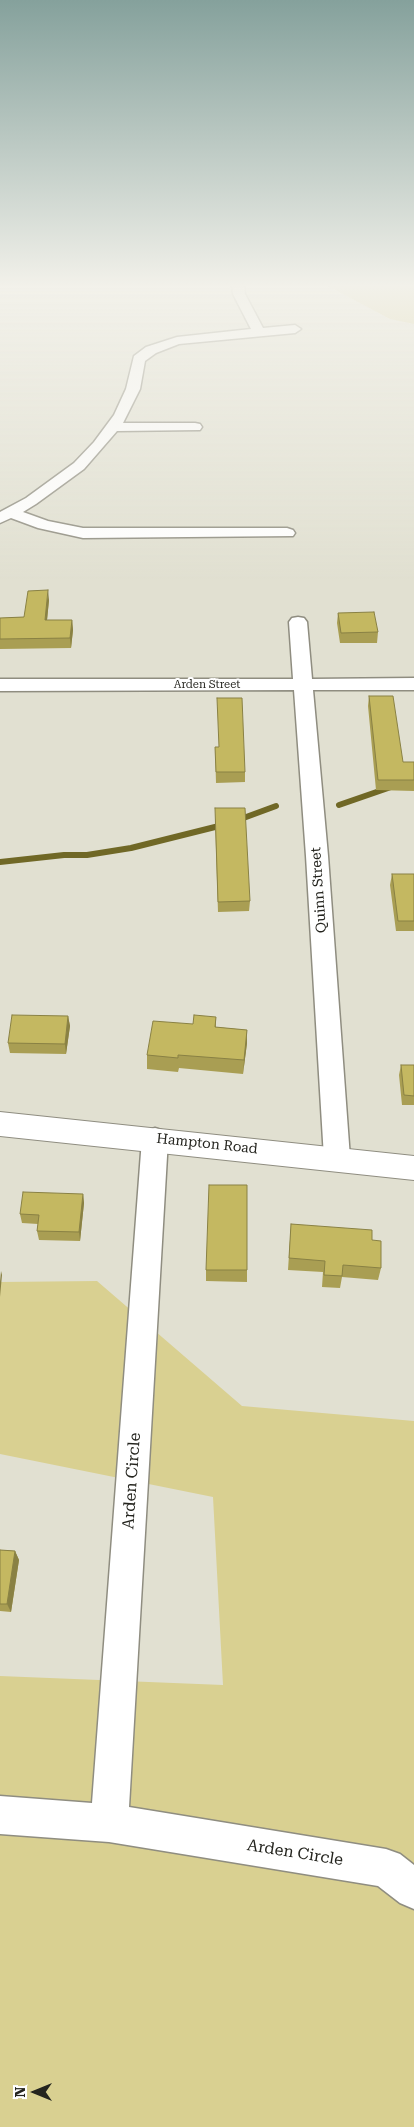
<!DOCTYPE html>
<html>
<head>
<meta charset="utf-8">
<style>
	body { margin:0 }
	#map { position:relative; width:414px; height:2127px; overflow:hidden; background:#e1e0d1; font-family:"Roboto Serif",serif }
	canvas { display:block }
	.north { position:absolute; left:10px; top:2067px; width:50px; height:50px; -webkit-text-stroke:4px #fff; paint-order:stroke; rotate:270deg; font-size:14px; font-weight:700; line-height:20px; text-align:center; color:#24241e }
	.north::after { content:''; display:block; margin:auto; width:18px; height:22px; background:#24241e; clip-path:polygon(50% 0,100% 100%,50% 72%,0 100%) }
</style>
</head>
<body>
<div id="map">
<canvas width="414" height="2127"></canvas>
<div class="north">N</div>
</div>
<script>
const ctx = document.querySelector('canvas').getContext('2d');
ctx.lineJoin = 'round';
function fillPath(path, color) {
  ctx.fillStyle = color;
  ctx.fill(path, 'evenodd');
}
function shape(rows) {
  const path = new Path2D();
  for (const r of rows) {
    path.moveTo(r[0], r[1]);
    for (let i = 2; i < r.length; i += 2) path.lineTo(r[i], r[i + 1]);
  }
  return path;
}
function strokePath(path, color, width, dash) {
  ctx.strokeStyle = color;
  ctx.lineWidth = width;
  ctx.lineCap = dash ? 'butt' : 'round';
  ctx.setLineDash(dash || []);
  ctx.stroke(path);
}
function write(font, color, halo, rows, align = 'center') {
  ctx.font = font + ' "Roboto Serif",serif';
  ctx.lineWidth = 4;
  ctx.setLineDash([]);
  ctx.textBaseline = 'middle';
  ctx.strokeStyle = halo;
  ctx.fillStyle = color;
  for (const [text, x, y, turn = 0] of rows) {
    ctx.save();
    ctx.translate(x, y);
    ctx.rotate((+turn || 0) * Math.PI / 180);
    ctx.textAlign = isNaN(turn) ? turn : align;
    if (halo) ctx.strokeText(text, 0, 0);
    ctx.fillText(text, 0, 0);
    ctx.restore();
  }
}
fillPath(shape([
	[326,285,414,285,414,324,390,319],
	[97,1281,242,1406,414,1421,414,2127,0,2127,0,1676,223,1685,213,1497,0,1454,0,1282]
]), '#d9d091');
strokePath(shape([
	[339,805,391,787],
	[238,820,276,806],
	[0,862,64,855,87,855,131,848,223,825]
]), '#706826', 6);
const minor = shape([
	[232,285,244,285,245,294,263,328,295,325,301,329,295,333,179,344,156,353,145,361,140,389,123,423,195,423,200,424,202,427,200,430,117,431,84,469,36,504,23,512,48,521,83,528,287,528,293,530,295,533,293,536,83,538,38,528,11,518,0,523,0,512,26,498,74,463,94,442,114,415,126,389,134,356,146,347,177,337,251,329,233,294,232,285],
	[298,617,304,618,307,622,312,679,414,678,414,690,313,690,328,856,350,1158,346,1166,337,1169,328,1166,324,1158,306,856,294,690,0,691,0,679,293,679,289,622,292,618,298,617],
	[155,1128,164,1131,168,1139,129,1807,386,1849,400,1854,414,1865,414,1909,400,1903,378,1886,109,1842,0,1834,0,1796,92,1803,142,1139,146,1131,155,1128]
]);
const secondary = shape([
	[0,1112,414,1156,414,1180,0,1136,0,1112]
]);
strokePath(minor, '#8f8d80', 3);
strokePath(secondary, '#8f8d80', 2);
fillPath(minor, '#fff');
fillPath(secondary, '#fff');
fillPath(shape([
	[49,600,47,620,72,620,73,630,71,648,0,649,0,618,24,617],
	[338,613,378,632,377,643,340,643,337,623],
	[369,696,403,762,414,762,414,791,376,790,368,706],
	[215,747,245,772,245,782,216,783],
	[215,819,250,901,249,911,218,912],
	[392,874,414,874,414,931,396,931,390,885],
	[68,1016,70,1026,66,1054,10,1053,8,1043],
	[216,1017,216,1027,247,1030,247,1043,243,1074,179,1068,178,1072,147,1069,147,1055,193,1024],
	[401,1065,414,1065,414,1105,402,1105,399,1075],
	[83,1194,84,1203,80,1241,39,1240,37,1231,38,1224,22,1223,20,1214],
	[291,1224,372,1240,381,1268,378,1280,342,1277,340,1288,322,1287,323,1272,288,1270],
	[206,1270,247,1270,247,1282,206,1281],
	[0,1550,15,1551,19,1560,11,1612,0,1611]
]), '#a99e53');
fillPath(shape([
	[48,590,49,600,46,630,45,620],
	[72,620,73,630,71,648,70,638],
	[68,1016,70,1026,66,1054,65,1044],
	[247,1030,247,1043,243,1074,244,1060],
	[83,1194,84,1203,80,1241,79,1232],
	[1,1271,2,1275,0,1297,0,1282],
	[15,1551,19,1560,11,1612,7,1604]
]), '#898144');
const building = shape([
	[48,590,45,620,72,620,70,638,0,639,0,618,24,617,28,591,48,590],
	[374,612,378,632,341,633,338,613,374,612],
	[369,696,393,696,403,762,414,762,414,780,378,780,369,696],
	[217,698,242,698,245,772,216,772,215,747,219,747,217,698],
	[215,808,245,808,250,901,218,902,215,808],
	[392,874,414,874,414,921,398,921,392,874],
	[12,1015,68,1016,65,1044,8,1043,12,1015],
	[194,1015,216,1017,215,1027,247,1030,244,1060,178,1055,178,1058,147,1055,153,1021,193,1024,194,1015],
	[401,1065,414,1065,414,1096,404,1095,401,1065],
	[209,1185,247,1185,247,1270,206,1270,209,1185],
	[23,1192,83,1194,79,1232,37,1231,39,1215,20,1214,23,1192],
	[291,1224,372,1230,372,1240,381,1241,381,1268,343,1265,342,1276,324,1275,325,1261,289,1258,291,1224],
	[0,1550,15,1551,7,1604,0,1604,0,1550]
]);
fillPath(building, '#c4b861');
strokePath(building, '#898144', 1);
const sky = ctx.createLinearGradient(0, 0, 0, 583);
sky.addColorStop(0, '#85a19c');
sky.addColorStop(0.49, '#f2f1ea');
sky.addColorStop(1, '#f2f1ea00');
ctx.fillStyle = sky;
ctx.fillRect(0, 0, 414, 583);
write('11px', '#24241e', '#fff', [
	["Arden Street",207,685]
]);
write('14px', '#24241e', '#fff', [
	["Quinn Street",319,890,-94],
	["Hampton Road",207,1144,6]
]);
write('16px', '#24241e', '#fff', [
	["Arden Circle",132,1481,-86],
	["Arden Circle",295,1853,9]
]);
</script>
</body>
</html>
